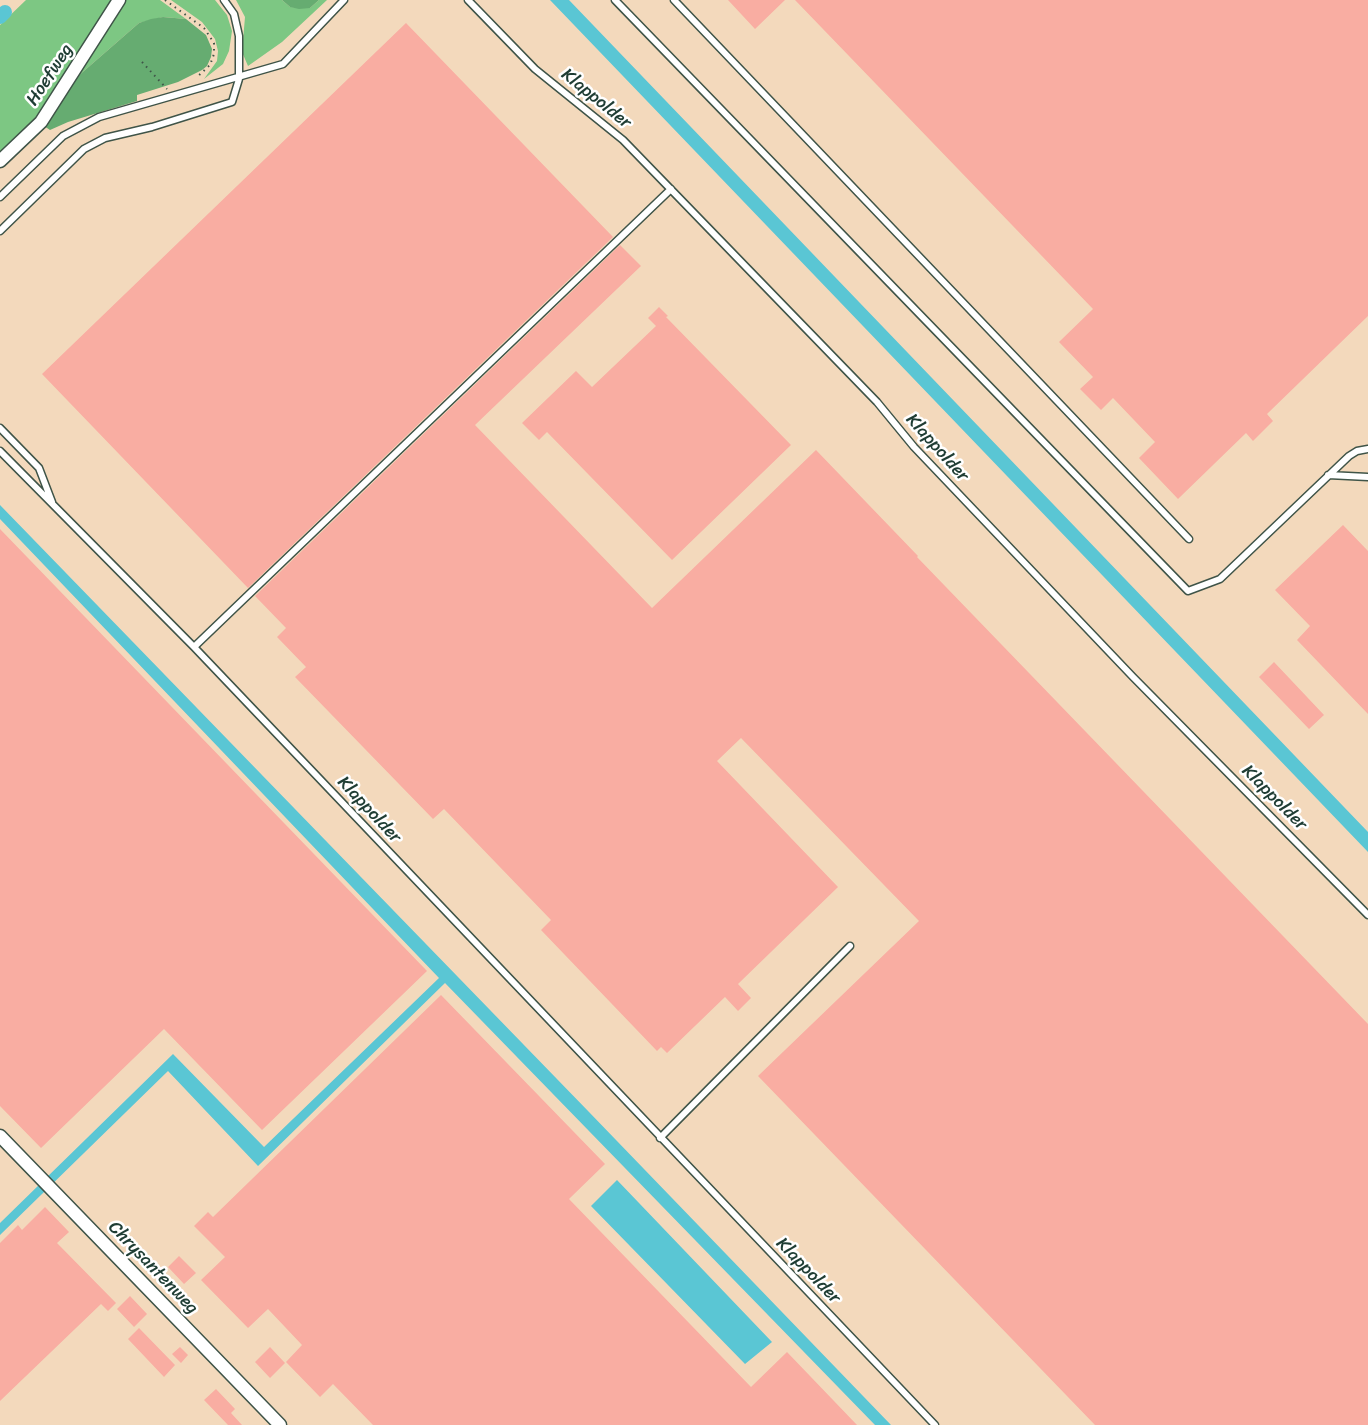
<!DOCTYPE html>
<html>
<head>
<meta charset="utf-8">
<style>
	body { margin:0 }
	canvas { display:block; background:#f3d9bc }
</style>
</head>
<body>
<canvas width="1368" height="1425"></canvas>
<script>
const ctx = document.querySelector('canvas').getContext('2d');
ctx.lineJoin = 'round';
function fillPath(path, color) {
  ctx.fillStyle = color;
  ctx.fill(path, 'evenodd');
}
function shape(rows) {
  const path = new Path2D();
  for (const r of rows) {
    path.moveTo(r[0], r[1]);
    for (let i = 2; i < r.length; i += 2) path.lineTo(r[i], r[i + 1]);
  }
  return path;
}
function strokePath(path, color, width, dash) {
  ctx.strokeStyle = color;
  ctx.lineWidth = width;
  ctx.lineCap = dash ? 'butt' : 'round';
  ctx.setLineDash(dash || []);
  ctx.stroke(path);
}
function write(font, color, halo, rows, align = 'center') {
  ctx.font = font + ' Sriracha,sans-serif';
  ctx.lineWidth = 5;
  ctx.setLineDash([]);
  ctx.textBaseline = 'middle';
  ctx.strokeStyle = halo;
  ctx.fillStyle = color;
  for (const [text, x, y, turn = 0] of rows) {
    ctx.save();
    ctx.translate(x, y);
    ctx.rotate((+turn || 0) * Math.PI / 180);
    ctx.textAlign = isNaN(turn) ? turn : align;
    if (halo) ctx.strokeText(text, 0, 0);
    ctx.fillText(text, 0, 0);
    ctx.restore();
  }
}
fillPath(shape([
	[26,0,111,0,40,113,0,152,0,25],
	[125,0,160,0,186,19,163,17,139,23,77,77],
	[171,0,215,0,227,15,232,31,229,51,223,64,204,79,217,61,218,51,215,39,202,22],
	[236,0,282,0,290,7,310,8,319,0,327,0,282,42,248,66,242,52,245,17]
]), '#7dc783');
fillPath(shape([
	[282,0,319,0,310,8,299,9,290,7],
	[163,17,186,19,206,35,212,49,211,57,207,66,202,70,178,82,137,95,137,101,68,122,50,130,44,126,77,77,139,23,151,19]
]), '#66ac71');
fillPath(shape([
	[550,0,569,0,1368,832,1368,852],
	[0,505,589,1112,891,1425,875,1425,445,983,258,1166,168,1071,0,1235,0,1223,173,1054,264,1147,439,978,0,519],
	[617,1180,772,1342,745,1364,591,1206]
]), '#5ac6d4');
strokePath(shape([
	[0,17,5,12]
]), '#5ac6d4', 14);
fillPath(shape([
	[728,0,785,0,755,29],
	[795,0,1368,0,1368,316,1267,414,1273,421,1253,441,1246,433,1178,499,1139,458,1155,442,1113,398,1101,410,1080,389,1093,377,1059,342,1093,309],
	[406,23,613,237,248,588,42,374],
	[620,245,641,266,475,425,652,608,816,450,918,556,917,557,1368,1024,1368,1425,1095,1425,758,1076,919,921,741,738,717,761,838,887,738,984,751,998,738,1011,725,997,667,1053,661,1047,657,1051,541,930,551,920,444,809,433,819,295,677,306,667,277,637,286,628,255,596],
	[659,307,668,316,666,317,791,445,672,560,547,432,539,440,522,423,576,371,592,387,656,326,648,318],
	[1343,525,1368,551,1368,714,1297,640,1310,626,1275,590],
	[0,529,427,971,262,1130,164,1029,41,1148,0,1106],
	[1274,662,1324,715,1309,729,1259,677],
	[441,995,605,1164,569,1199,751,1387,787,1352,857,1425,373,1425,333,1384,320,1397,286,1362,302,1345,268,1309,248,1328,201,1280,225,1257,194,1226,208,1212,213,1217],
	[45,1207,69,1232,57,1243,116,1303,108,1311,101,1304,0,1401,0,1243,18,1225,22,1230],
	[179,1256,196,1273,184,1284,168,1267],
	[130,1296,147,1314,134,1327,117,1309],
	[139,1328,175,1365,164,1377,128,1339],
	[180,1347,188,1355,181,1363,172,1354],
	[270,1347,285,1363,270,1378,255,1362],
	[216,1389,235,1409,231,1413,242,1425,228,1425,204,1400]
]), '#f9ada2');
const service = shape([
	[468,0,535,69,623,140,877,402,914,447,1133,677,1368,915],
	[615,0,1188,591,1220,579,1349,456,1357,451,1368,449],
	[674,0,1189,539],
	[0,197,63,136,99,117,283,64,344,0],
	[0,231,84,149,105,138,152,127,232,102,239,79,239,36,234,14,224,0],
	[0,428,39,468,52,502],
	[0,451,194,647,935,1425],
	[1328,475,1368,477],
	[194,647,671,189],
	[660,1138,850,946]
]);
const minor = shape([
	[0,161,41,122,119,0],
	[0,1136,280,1425]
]);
strokePath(service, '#3f5448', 9);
strokePath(minor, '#3f5448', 15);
strokePath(shape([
	[165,0,204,28,214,43,214,54,210,65,196,78],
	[142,62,167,89]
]), '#3f5448', 2, [1.5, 4.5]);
strokePath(service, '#fff', 6);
strokePath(minor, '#fff', 12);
write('18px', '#1f3d34', '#fff', [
	["Hoefweg",50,75,-57],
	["Klappolder",596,99,39],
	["Klappolder",937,448,48],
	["Klappolder",1274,798,45],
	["Klappolder",369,810,47],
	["Chrysantenweg",153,1268,46],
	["Klappolder",808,1271,46]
]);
</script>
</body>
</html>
